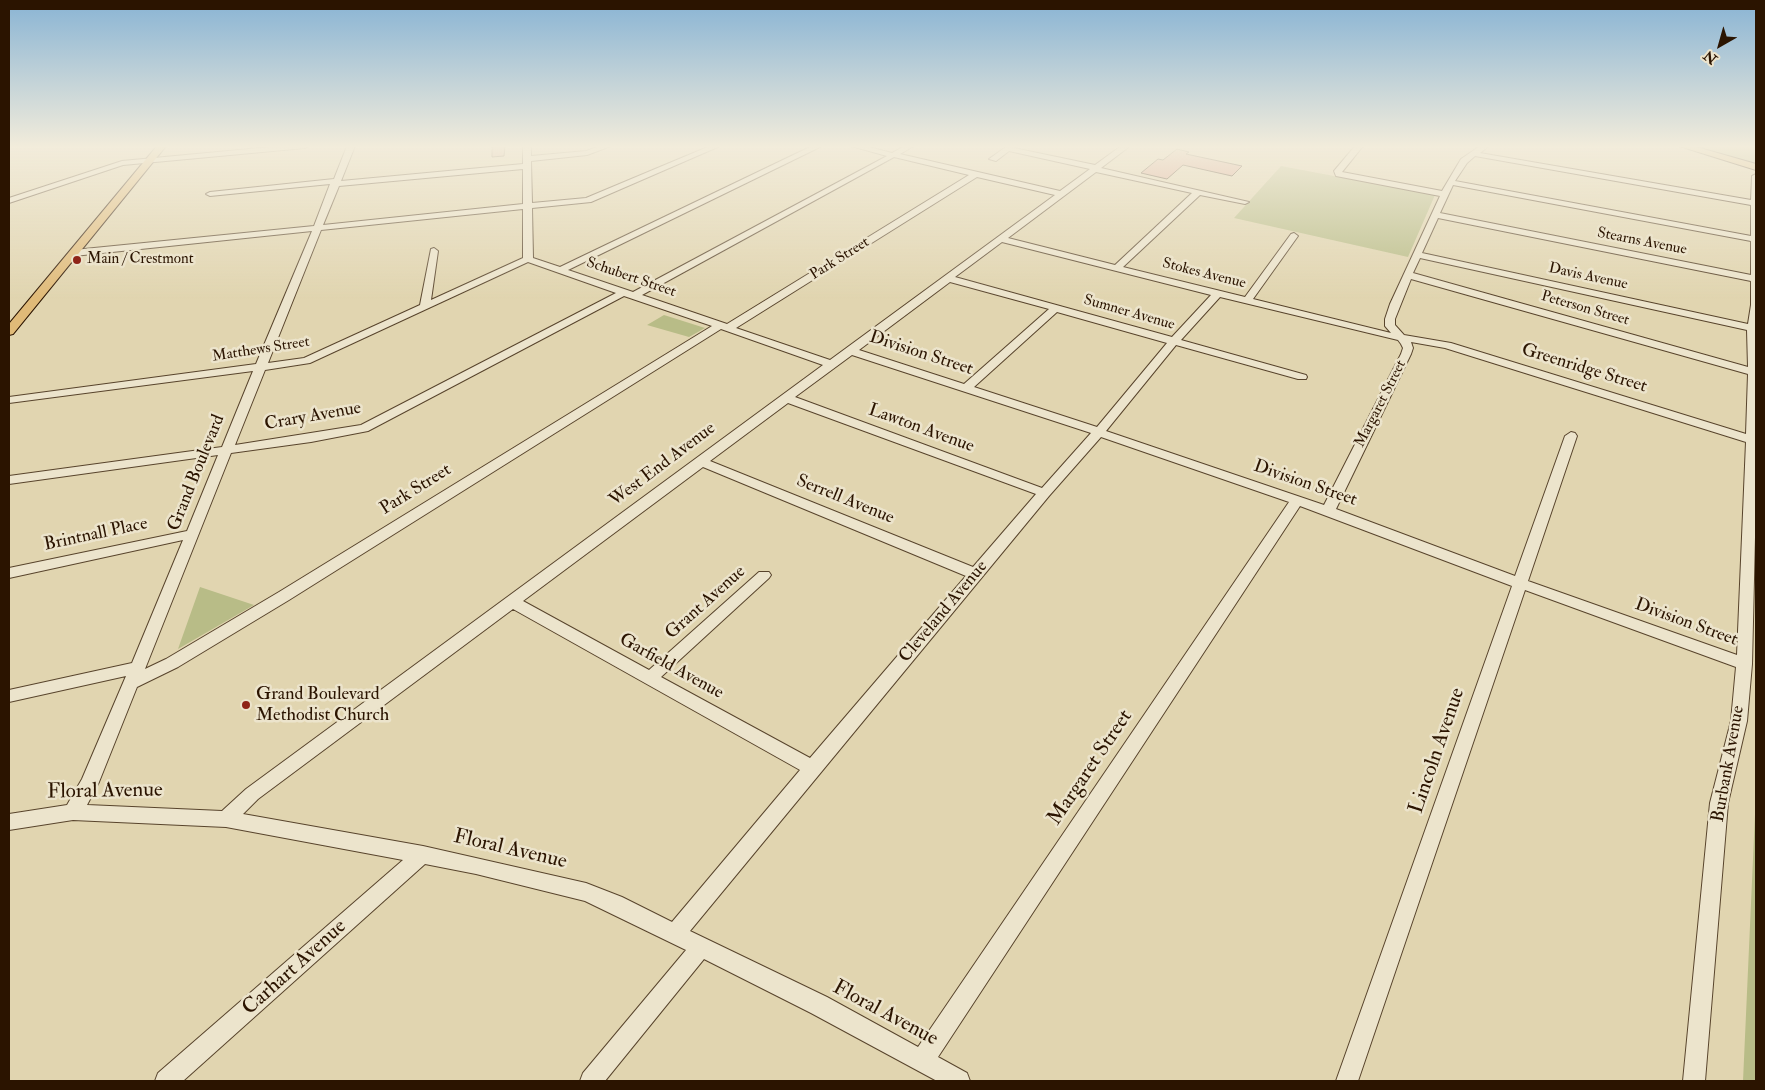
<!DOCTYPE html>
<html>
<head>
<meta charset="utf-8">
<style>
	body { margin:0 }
	#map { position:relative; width:1765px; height:1090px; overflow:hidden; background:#e1d5b0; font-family:"IM FELL Double Pica",serif }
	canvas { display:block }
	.frame { position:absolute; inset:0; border:10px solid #2b1400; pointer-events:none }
	.north { position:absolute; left:1695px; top:20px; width:50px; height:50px; -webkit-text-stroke:4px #ece4cc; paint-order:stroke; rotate:218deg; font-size:14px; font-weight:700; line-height:20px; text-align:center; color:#2b1400 }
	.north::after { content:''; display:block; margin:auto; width:18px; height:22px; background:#2b1400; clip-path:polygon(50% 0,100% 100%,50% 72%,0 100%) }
</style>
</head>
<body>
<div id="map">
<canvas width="1765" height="1090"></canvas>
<div class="frame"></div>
<div class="north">N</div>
</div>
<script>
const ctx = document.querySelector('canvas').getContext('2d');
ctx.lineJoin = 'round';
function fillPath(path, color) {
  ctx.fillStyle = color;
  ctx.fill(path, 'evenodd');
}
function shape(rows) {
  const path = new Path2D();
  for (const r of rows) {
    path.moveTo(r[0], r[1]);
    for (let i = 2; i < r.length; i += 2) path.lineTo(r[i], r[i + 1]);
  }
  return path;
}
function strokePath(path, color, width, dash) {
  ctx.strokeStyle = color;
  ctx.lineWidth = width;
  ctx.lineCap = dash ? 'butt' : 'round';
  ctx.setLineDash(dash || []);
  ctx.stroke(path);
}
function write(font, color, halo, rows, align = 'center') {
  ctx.font = font + ' "IM FELL Double Pica",serif';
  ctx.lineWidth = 5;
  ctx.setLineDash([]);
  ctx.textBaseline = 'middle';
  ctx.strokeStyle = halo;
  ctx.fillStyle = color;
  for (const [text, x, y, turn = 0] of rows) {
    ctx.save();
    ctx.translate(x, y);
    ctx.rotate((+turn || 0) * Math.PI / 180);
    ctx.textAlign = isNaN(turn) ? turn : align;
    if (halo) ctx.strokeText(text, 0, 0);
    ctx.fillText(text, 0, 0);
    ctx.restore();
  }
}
fillPath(shape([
	[1693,146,1756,146,1756,164],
	[1281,166,1435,195,1408,257,1234,218],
	[664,315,705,328,689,337,647,325],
	[200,587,254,605,178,649],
	[1756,792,1756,1081,1743,1081]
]), '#b8bc87');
const building = shape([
	[492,146,505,146,504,156,492,157,492,146],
	[1177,149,1189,152,1186,154,1242,166,1232,176,1183,165,1167,179,1141,173,1158,159,1163,160,1177,149]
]);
fillPath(building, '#dc9e8d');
strokePath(building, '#2b1400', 1);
const minor = shape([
	[281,146,309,146,305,148,123,165,9,203,9,198,122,161,281,146],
	[347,146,355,146,341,181,523,164,523,146,531,146,531,156,586,151,600,146,611,146,587,155,531,161,532,203,586,198,710,146,720,146,591,202,532,208,533,258,560,267,812,146,822,146,568,270,633,292,887,156,851,146,865,146,892,153,905,146,914,146,900,154,1060,191,1090,169,1009,151,996,161,989,159,1007,146,1016,146,1014,148,1095,165,1121,146,1130,146,1101,168,1249,202,1245,204,1200,195,1123,267,1245,297,1291,234,1294,233,1298,236,1253,299,1391,333,1385,326,1385,319,1390,304,1440,196,1336,176,1334,171,1355,146,1363,146,1342,172,1442,191,1461,159,1480,146,1489,146,1480,153,1751,200,1752,176,1756,174,1756,495,1752,664,1747,721,1728,803,1705,1081,1683,1081,1710,803,1731,721,1736,667,1525,590,1358,1081,1336,1081,1512,586,1300,506,938,1057,967,1073,970,1081,937,1081,811,1013,704,959,605,1081,580,1081,583,1073,686,950,585,901,476,874,425,864,183,1081,155,1081,158,1073,403,860,226,827,73,820,9,830,9,814,67,805,82,779,126,676,9,702,9,690,132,663,183,540,9,578,9,568,187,531,218,455,9,484,9,476,222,447,253,371,9,403,9,397,256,364,312,231,74,256,70,253,74,250,314,226,330,184,210,196,206,194,210,192,334,179,347,146],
	[1475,156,1751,205,1751,236,1455,181,1467,163,1475,156],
	[894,157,969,175,727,324,642,295,894,157],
	[523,169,523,204,323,225,339,186,523,169],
	[1096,172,1192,193,1115,265,1008,238,1096,172],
	[977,177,1055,195,830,360,736,328,977,177],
	[1453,185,1751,241,1751,275,1440,213,1453,185],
	[523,209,523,258,431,300,438,251,434,248,431,249,420,305,304,358,268,363,321,230,523,209],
	[1438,218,1751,281,1751,305,1748,324,1422,253,1438,218],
	[1002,242,1211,295,1172,337,955,277,1002,242],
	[1420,258,1747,330,1748,367,1413,273,1420,258],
	[528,262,616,293,361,425,235,445,265,370,310,363,528,262],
	[1411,279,1748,374,1746,434,1451,343,1404,335,1395,325,1395,319,1411,279],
	[950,282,1049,309,964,384,859,350,950,282],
	[624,296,712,326,279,592,166,659,145,669,231,453,311,442,368,431,624,296],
	[1220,297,1398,340,1401,344,1403,348,1401,354,1324,505,1106,431,1176,345,1298,379,1306,379,1307,377,1306,375,1181,340,1220,297],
	[1057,312,1167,343,1097,427,974,387,1057,312],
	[721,329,823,365,246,789,222,811,87,805,99,782,137,687,178,667,289,600,721,329],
	[1411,342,1445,348,1746,442,1737,655,1528,581,1577,436,1575,433,1571,432,1565,436,1515,576,1336,509,1411,354,1413,348,1411,342],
	[852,355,1091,433,1042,488,795,397,852,355],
	[788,403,1036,494,973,567,710,461,788,403],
	[1101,437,1289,502,918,1047,827,997,690,931,1049,496,1101,437],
	[703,467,966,576,810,758,661,677,769,578,771,575,769,572,759,572,649,670,523,601,703,467],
	[513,609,800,770,672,922,622,897,586,883,423,846,243,814,258,799,513,609]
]);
const major = shape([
	[157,146,166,146,13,334,9,335,9,324,157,146],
	[1679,146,1693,146,1756,164,1756,170,1679,146]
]);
strokePath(minor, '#58442c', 2);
strokePath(major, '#2b1400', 2);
fillPath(minor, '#ece4cc');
fillPath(major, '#e0ba78');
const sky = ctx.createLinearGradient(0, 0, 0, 299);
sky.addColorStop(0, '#89b4d4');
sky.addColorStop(0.49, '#f2ecdb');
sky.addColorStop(1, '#f2ecdb00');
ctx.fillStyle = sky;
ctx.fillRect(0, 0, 1765, 299);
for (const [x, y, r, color] of [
	[77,260,5,"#8f2418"],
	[246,705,5,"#8f2418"]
]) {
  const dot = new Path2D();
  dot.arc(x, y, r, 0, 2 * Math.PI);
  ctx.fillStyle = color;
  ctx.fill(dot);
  strokePath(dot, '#ece4cc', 2);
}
write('15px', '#2b1400', '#ece4cc', [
	["Stearns Avenue",1642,242,11],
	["Park Street",840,259,-32],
	["Stokes Avenue",1204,274,14],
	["Davis Avenue",1588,277,12],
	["Schubert Street",631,278,19],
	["Peterson Street",1585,309,16],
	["Sumner Avenue",1129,313,16],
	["Matthews Street",261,350,-9],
	["Margaret Street",1381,404,-63]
]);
write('15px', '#2b1400', '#ece4cc', [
	["Main / Crestmont",87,260]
], 'left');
write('18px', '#2b1400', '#ece4cc', [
	["Division Street",921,354,18],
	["Greenridge Street",1584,369,17],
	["Crary Avenue",313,417,-10],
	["Lawton Avenue",921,429,20],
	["West End Avenue",663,465,-37],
	["Grand Boulevard",197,473,-68],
	["Division Street",1305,484,19],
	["Park Street",416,490,-32],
	["Serrell Avenue",845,500,22],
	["Brintnall Place",96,535,-12],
	["Grant Avenue",706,603,-42],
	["Cleveland Avenue",944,612,-50],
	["Division Street",1686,623,20],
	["Garfield Avenue",671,667,29],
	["Burbank Avenue",1729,764,-80]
]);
write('18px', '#2b1400', '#ece4cc', [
	["Grand Boulevard",256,695],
	["Methodist Church",256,716]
], 'left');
write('21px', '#2b1400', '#ece4cc', [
	["Lincoln Avenue",1438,751,-71],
	["Margaret Street",1091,768,-56],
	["Floral Avenue",105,792,-1],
	["Floral Avenue",510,850,13],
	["Carhart Avenue",295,968,-42],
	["Floral Avenue",885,1014,28]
]);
</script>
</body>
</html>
